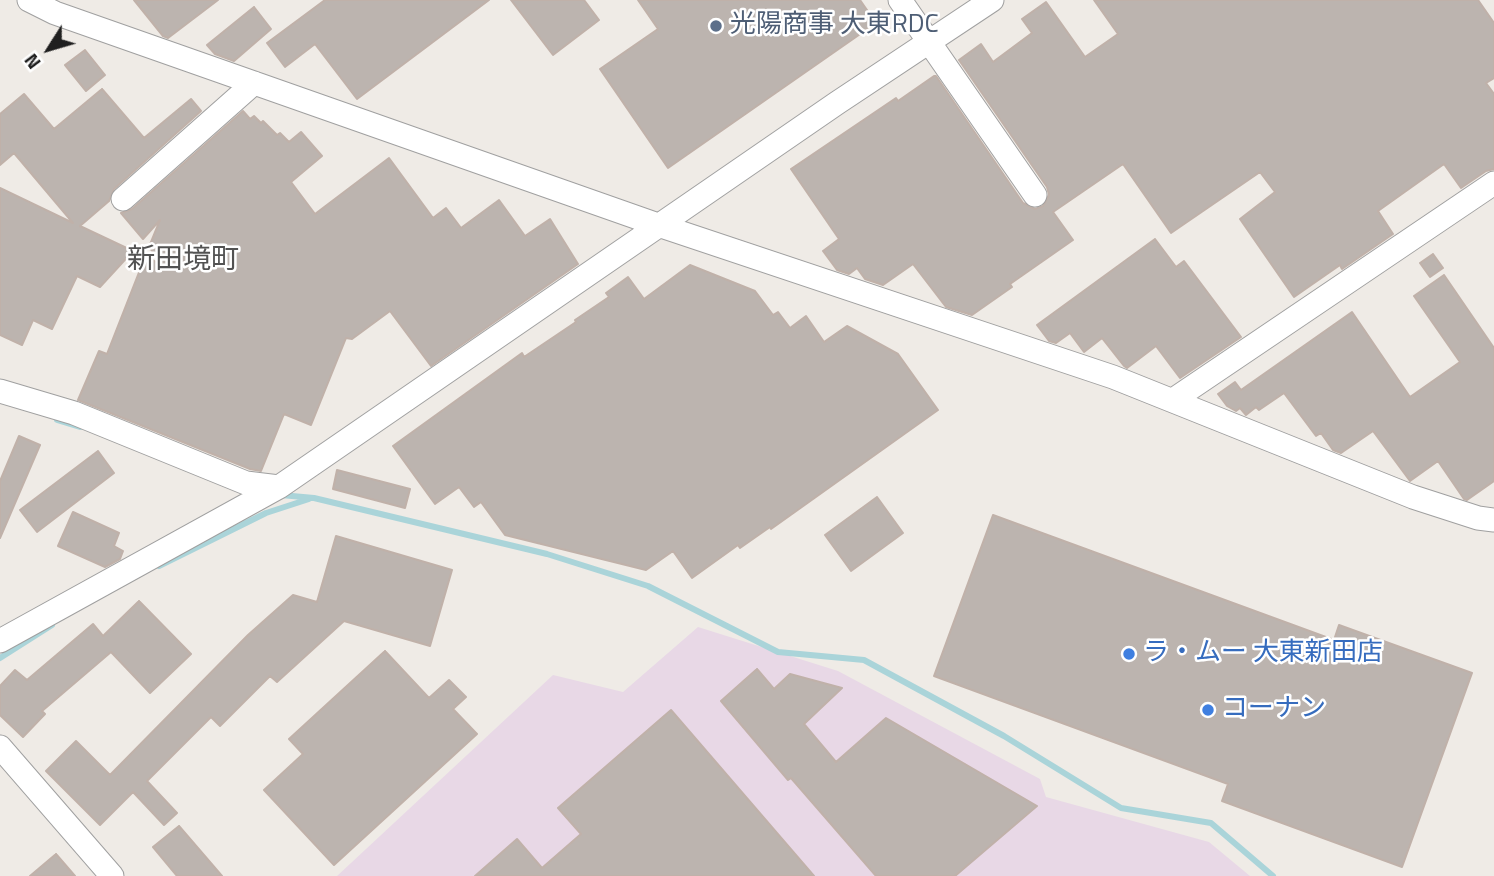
<!DOCTYPE html>
<html>
<head>
<meta charset="utf-8">
<style>
	body { margin:0 }
	#map { position:relative; width:1494px; height:876px; overflow:hidden; background:#efebe6; font-family:"Titillium Web",sans-serif }
	canvas { display:block }
	.north { position:absolute; left:14px; top:14px; width:70px; height:70px; -webkit-text-stroke:5px #fff; paint-order:stroke; rotate:233deg; font-size:19px; font-weight:700; line-height:28px; text-align:center; color:#1f1f1f }
	.north::after { content:''; display:block; margin:auto; width:24px; height:32px; background:#1f1f1f; clip-path:polygon(50% 0,100% 100%,50% 72%,0 100%) }
</style>
</head>
<body>
<div id="map">
<canvas width="1494" height="876"></canvas>
<div class="north">N</div>
</div>
<script>
const ctx = document.querySelector('canvas').getContext('2d');
ctx.lineJoin = 'round';
function fillPath(path, color) {
  ctx.fillStyle = color;
  ctx.fill(path, 'evenodd');
}
function shape(rows) {
  const path = new Path2D();
  for (const r of rows) {
    path.moveTo(r[0], r[1]);
    for (let i = 2; i < r.length; i += 2) path.lineTo(r[i], r[i + 1]);
  }
  return path;
}
function strokePath(path, color, width, dash) {
  ctx.strokeStyle = color;
  ctx.lineWidth = width;
  ctx.lineCap = dash ? 'butt' : 'round';
  ctx.setLineDash(dash || []);
  ctx.stroke(path);
}
function write(font, color, halo, rows, align = 'center') {
  ctx.font = font + ' "Titillium Web","Noto Sans JP",sans-serif';
  ctx.lineWidth = 5;
  ctx.setLineDash([]);
  ctx.textBaseline = 'middle';
  ctx.strokeStyle = halo;
  ctx.fillStyle = color;
  for (const [text, x, y, turn = 0] of rows) {
    ctx.save();
    ctx.translate(x, y);
    ctx.rotate((+turn || 0) * Math.PI / 180);
    ctx.textAlign = isNaN(turn) ? turn : align;
    if (halo) ctx.strokeText(text, 0, 0);
    ctx.fillText(text, 0, 0);
    ctx.restore();
  }
}
fillPath(shape([
	[698,627,838,671,1040,779,1046,797,1209,842,1250,876,337,876,553,675,623,692]
]), '#e8d8e6');
strokePath(shape([
	[57,420,80,427],
	[281,495,314,498,547,554,648,586,778,652,864,660,1004,736,1121,808,1211,823,1273,876],
	[159,566,266,513,309,499],
	[0,658,52,625]
]), '#aad4d9', 6);
const building = shape([
	[134,0,218,0,168,38,163,36,134,0],
	[325,0,489,0,357,99,315,44,285,67,267,43,325,0],
	[511,0,584,0,599,20,553,55,511,0],
	[638,0,860,0,876,23,668,168,600,69,658,29,638,0],
	[1094,0,1478,0,1494,23,1494,78,1486,83,1494,94,1494,169,1486,171,1461,188,1444,164,1378,211,1393,234,1342,269,1340,265,1294,297,1240,219,1275,192,1260,172,1171,233,1123,164,1053,212,1073,240,1010,284,1012,287,972,315,946,307,913,264,883,285,865,279,857,268,849,274,837,270,823,251,839,239,791,169,896,98,898,101,934,76,936,76,1023,203,1035,209,1043,206,1049,195,1047,187,959,60,981,44,993,62,1032,33,1022,19,1046,2,1085,57,1118,34,1094,0],
	[254,7,271,29,234,61,215,54,207,45,254,7],
	[85,50,105,75,86,91,65,65,85,50],
	[102,89,144,138,191,99,201,111,114,189,109,201,80,226,133,251,100,287,77,276,52,329,33,320,22,345,0,335,0,188,73,223,14,153,0,165,0,114,24,94,54,129,102,89],
	[243,111,250,119,254,116,261,123,263,121,277,135,280,133,289,142,301,132,322,156,291,182,315,214,389,158,433,218,446,208,461,228,499,200,525,236,550,219,578,264,431,366,390,311,352,339,346,338,311,425,284,414,261,471,250,469,78,400,99,351,107,354,145,257,163,265,149,247,160,220,143,239,121,213,132,209,243,111],
	[1155,239,1176,267,1184,261,1241,337,1180,378,1156,346,1127,368,1124,366,1102,338,1084,352,1070,333,1056,343,1049,341,1037,325,1155,239],
	[1433,254,1443,268,1430,277,1420,263,1433,254],
	[690,265,755,291,773,315,778,312,790,328,806,316,824,342,847,326,898,354,938,410,771,529,770,527,740,548,738,545,692,578,673,551,646,570,505,535,481,502,474,507,459,487,435,504,393,446,522,353,524,357,576,322,575,320,609,297,606,293,628,277,644,299,690,265],
	[1444,275,1494,348,1494,481,1467,500,1464,499,1438,461,1410,481,1373,431,1341,453,1333,450,1321,433,1316,436,1284,393,1259,410,1256,407,1246,415,1240,408,1236,411,1227,406,1218,394,1235,382,1241,390,1352,312,1410,397,1460,362,1414,296,1444,275],
	[19,436,40,445,0,538,0,481,19,436],
	[98,451,114,473,37,532,20,510,98,451],
	[337,470,410,489,405,508,333,489,337,470],
	[877,497,903,533,851,571,825,535,877,497],
	[73,512,119,533,114,546,123,551,120,559,105,567,58,546,73,512],
	[993,515,1334,640,1339,625,1472,673,1402,867,1222,801,1228,784,934,676,993,515],
	[336,536,452,570,430,646,344,621,277,682,270,676,220,726,211,717,147,781,177,813,164,825,133,792,100,825,46,771,76,741,110,775,248,635,293,595,317,602,336,536],
	[139,601,191,654,150,693,111,652,42,711,45,714,23,737,0,715,0,686,15,670,27,680,93,624,103,636,139,601],
	[385,651,429,698,449,680,466,697,453,709,477,734,334,865,264,790,303,754,289,739,385,651],
	[757,669,774,689,790,674,842,688,804,724,836,762,886,718,1037,806,955,876,876,876,791,778,788,780,721,701,757,669],
	[671,710,814,876,475,876,517,839,542,868,581,834,558,808,671,710],
	[179,826,222,876,177,876,153,847,179,826],
	[56,854,75,876,30,876,56,854]
]);
fillPath(building, '#bcb4af');
strokePath(building, '#c0b1a9', 2);
const minor = shape([
	[29,0,55,13,661,226,1113,377,1413,497,1478,518,1494,520],
	[900,0,1035,195],
	[123,199,254,83],
	[0,391,74,413,246,483,279,487],
	[1173,400,1494,183],
	[0,641,279,487,837,103,992,0],
	[0,747,112,876]
]);
strokePath(minor, '#a0a0a0', 25);
strokePath(minor, '#fff', 23);
for (const [x, y, r, color] of [
	[716,26,7,"#5c6f8a"],
	[1129,654,7,"#3f7fe0"],
	[1208,710,7,"#3f7fe0"]
]) {
  const dot = new Path2D();
  dot.arc(x, y, r, 0, 2 * Math.PI);
  ctx.fillStyle = color;
  ctx.fill(dot);
  strokePath(dot, '#fff', 2.5);
}
write('26px', '#4e5e75', '#fff', [
	["光陽商事 大東RDC",730,26]
], 'left');
write('26px', '#366cbe', '#fff', [
	["ラ・ムー 大東新田店",1143,654],
	["コーナン",1222,710]
], 'left');
write('28px', '#525252', '#fff', [
	["新田境町",183,261]
]);
</script>
</body>
</html>
